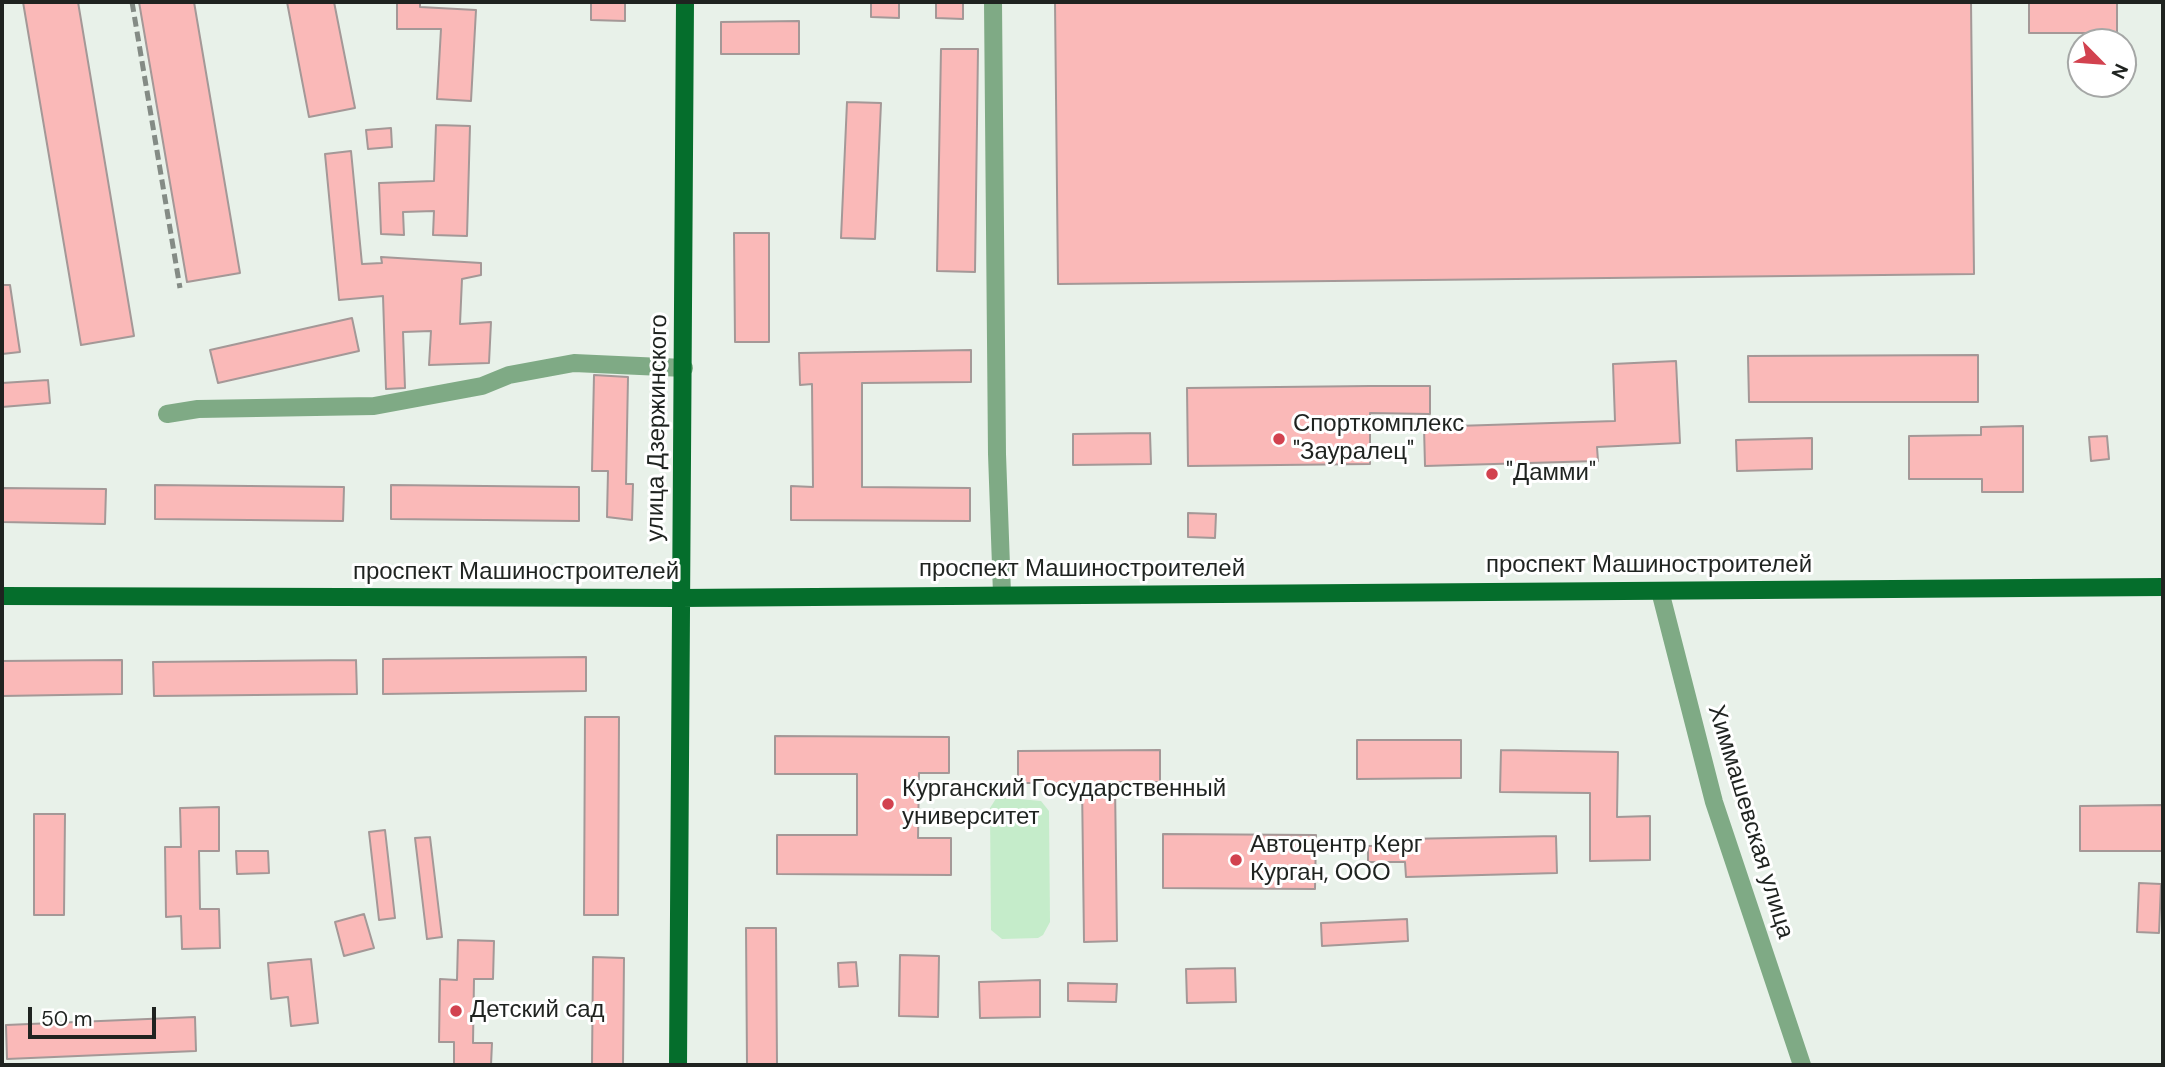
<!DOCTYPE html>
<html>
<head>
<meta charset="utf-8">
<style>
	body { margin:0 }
	#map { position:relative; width:2165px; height:1067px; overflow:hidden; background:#e8f1e9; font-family:"DM Sans",sans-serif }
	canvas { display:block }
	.frame { position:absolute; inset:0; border:4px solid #1f2320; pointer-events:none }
	.north { position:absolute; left:2067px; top:28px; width:70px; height:70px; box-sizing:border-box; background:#fff; border:2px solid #a5a7a6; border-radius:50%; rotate:115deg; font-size:19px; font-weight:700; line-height:28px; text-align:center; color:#1f2320 }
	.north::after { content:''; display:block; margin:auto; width:24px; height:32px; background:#d2424f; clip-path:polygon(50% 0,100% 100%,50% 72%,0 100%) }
	.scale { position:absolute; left:28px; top:1007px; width:128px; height:32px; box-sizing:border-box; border:4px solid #1f2320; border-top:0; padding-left:9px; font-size:21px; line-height:24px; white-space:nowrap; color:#1f2320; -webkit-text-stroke:5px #fff; paint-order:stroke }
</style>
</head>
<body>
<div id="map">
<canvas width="2165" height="1067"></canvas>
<div class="frame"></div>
<div class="north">N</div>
<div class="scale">50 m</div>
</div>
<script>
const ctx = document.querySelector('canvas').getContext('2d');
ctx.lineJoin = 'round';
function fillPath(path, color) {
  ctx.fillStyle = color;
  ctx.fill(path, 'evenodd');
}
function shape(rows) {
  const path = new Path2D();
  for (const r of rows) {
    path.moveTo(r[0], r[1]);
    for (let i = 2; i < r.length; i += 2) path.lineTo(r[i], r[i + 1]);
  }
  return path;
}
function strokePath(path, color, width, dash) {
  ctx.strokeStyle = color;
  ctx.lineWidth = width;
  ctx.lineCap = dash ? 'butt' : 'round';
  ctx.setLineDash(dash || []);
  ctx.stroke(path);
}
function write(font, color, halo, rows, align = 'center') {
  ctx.font = font + ' "DM Sans",sans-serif';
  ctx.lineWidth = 6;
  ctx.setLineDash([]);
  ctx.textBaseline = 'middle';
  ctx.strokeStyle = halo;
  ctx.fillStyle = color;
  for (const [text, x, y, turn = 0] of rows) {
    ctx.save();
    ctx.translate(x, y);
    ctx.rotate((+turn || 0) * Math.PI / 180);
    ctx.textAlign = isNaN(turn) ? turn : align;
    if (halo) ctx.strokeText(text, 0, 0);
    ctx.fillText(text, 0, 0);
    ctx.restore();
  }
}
fillPath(shape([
	[997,797,1041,801,1049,811,1050,922,1043,935,1038,938,1002,939,991,930,990,808]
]), '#c5ecca');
const building = shape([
	[23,2,78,2,134,336,81,345,23,2],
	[139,2,194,2,240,273,187,282,139,2],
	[287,2,334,2,355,108,309,117,287,2],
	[397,2,420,2,420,7,476,10,471,101,437,99,441,29,397,29,397,2],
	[591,2,625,2,625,21,591,20,591,2],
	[871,2,899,2,899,18,871,17,871,2],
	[936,2,963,2,963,19,936,18,936,2],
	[1055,2,1971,2,1974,274,1058,284,1055,2],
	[2029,2,2117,2,2117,33,2029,33,2029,2],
	[799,21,799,54,721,54,721,22,799,21],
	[941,49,978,49,975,272,937,271,941,49],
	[847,102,881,103,875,239,841,238,847,102],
	[436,125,470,126,467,236,433,235,434,211,403,212,404,235,381,234,379,183,434,181,436,125],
	[391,128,392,147,368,149,366,130,391,128],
	[351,151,362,264,382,263,381,257,481,263,481,275,462,279,460,324,491,322,489,363,429,365,431,331,403,332,405,388,386,389,383,296,339,300,325,154,351,151],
	[734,233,769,233,769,342,735,342,734,233],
	[2,285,10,285,20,352,2,354,2,285],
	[352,318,359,351,218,383,210,350,352,318],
	[971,350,971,382,862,383,862,487,970,488,970,521,791,520,791,486,813,487,812,384,800,385,799,353,971,350],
	[1978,355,1978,402,1749,402,1748,356,1978,355],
	[1676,361,1680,443,1597,447,1598,461,1425,466,1424,427,1615,421,1613,364,1676,361],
	[594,375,628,377,626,484,633,484,632,520,607,517,608,471,592,471,594,375],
	[48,380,50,403,2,407,2,383,48,380],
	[1370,386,1430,386,1430,414,1370,413,1370,464,1188,466,1187,388,1370,386],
	[2023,426,2023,492,1982,492,1982,479,1909,479,1909,436,1981,435,1981,427,2023,426],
	[1150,433,1151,464,1073,465,1073,434,1150,433],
	[2107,436,2109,459,2091,461,2089,437,2107,436],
	[1812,438,1812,469,1737,471,1736,440,1812,438],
	[155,485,344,487,343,521,155,519,155,485],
	[391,485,579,487,579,521,391,519,391,485],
	[2,488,106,489,105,524,2,522,2,488],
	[1188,513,1216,514,1215,538,1188,537,1188,513],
	[586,657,586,691,383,694,383,659,586,657],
	[122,660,122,694,2,696,2,661,122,660],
	[356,660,357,694,154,696,153,662,356,660],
	[585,717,619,717,618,915,584,915,585,717],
	[775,736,949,737,949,773,919,773,918,838,951,838,951,875,777,874,777,835,857,835,857,774,775,774,775,736],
	[1357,740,1461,740,1461,778,1357,779,1357,740],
	[1160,750,1160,782,1115,782,1117,941,1084,942,1082,783,1018,783,1018,751,1160,750],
	[1501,750,1618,752,1617,817,1650,816,1650,860,1590,861,1590,793,1500,792,1501,750],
	[2163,805,2163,851,2080,851,2080,806,2163,805],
	[219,807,219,851,199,851,200,909,219,909,220,948,182,949,181,916,166,917,165,847,181,847,180,808,219,807],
	[34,814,65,814,64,915,34,915,34,814],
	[385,830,395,918,379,920,369,832,385,830],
	[1163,834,1316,835,1315,889,1163,888,1163,834],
	[1556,836,1557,873,1406,877,1405,862,1368,862,1368,846,1405,845,1405,839,1556,836],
	[430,837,442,937,427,939,415,838,430,837],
	[236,851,268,851,269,873,237,874,236,851],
	[2139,883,2161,884,2159,933,2137,932,2139,883],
	[364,914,374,948,344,956,335,922,364,914],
	[1407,919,1408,941,1322,946,1321,923,1407,919],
	[746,928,776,928,777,1065,747,1065,746,928],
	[458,940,494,941,493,979,474,979,473,1043,492,1043,491,1065,454,1065,454,1042,439,1042,440,979,457,980,458,940],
	[900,955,939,956,938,1017,899,1016,900,955],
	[593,957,624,958,623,1065,592,1065,593,957],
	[311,959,318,1023,291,1026,288,997,271,999,268,963,311,959],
	[856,962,858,986,839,987,838,963,856,962],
	[1235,968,1236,1002,1187,1003,1186,969,1235,968],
	[1040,980,1040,1017,980,1018,979,982,1040,980],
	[1068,983,1117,984,1116,1002,1068,1001,1068,983],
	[195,1017,196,1051,7,1059,6,1025,195,1017]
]);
fillPath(building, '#fab9b8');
strokePath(building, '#a49897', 2);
strokePath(shape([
	[993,2,997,454,1002,594],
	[167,414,198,409,374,406,482,386,509,375,574,363,684,368]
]), '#7faa85', 18);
strokePath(shape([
	[1660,591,1714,802,1802,1065]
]), '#7faa85', 18);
strokePath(shape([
	[2,596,680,598,2163,587],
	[678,1065,685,2]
]), '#056e2c', 18);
strokePath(shape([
	[132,2,180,288]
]), '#848b85', 5, [10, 5]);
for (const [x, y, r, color] of [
	[1279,439,7,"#d2424f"],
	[1492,474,7,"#d2424f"],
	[888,804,7,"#d2424f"],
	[1236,860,7,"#d2424f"],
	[456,1011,7,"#d2424f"]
]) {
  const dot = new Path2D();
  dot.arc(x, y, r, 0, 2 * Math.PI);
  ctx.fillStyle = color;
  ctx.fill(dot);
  strokePath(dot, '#fff', 2.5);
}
write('24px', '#1f2320', '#fff', [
	["Спорткомплекс",1293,425],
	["\"Зауралец\"",1293,453],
	["\"Дамми\"",1506,474],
	["Курганский Государственный",902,790],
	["университет",902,818],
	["Автоцентр Керг",1250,846],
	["Курган, ООО",1250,874],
	["Детский сад",470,1011]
], 'left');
write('24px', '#1f2320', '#fff', [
	["улица Дзержинского",658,428,-89],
	["проспект Машиностроителей",1649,566],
	["проспект Машиностроителей",1082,570],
	["проспект Машиностроителей",516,573],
	["Химмашевская улица",1750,822,73]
]);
</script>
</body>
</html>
